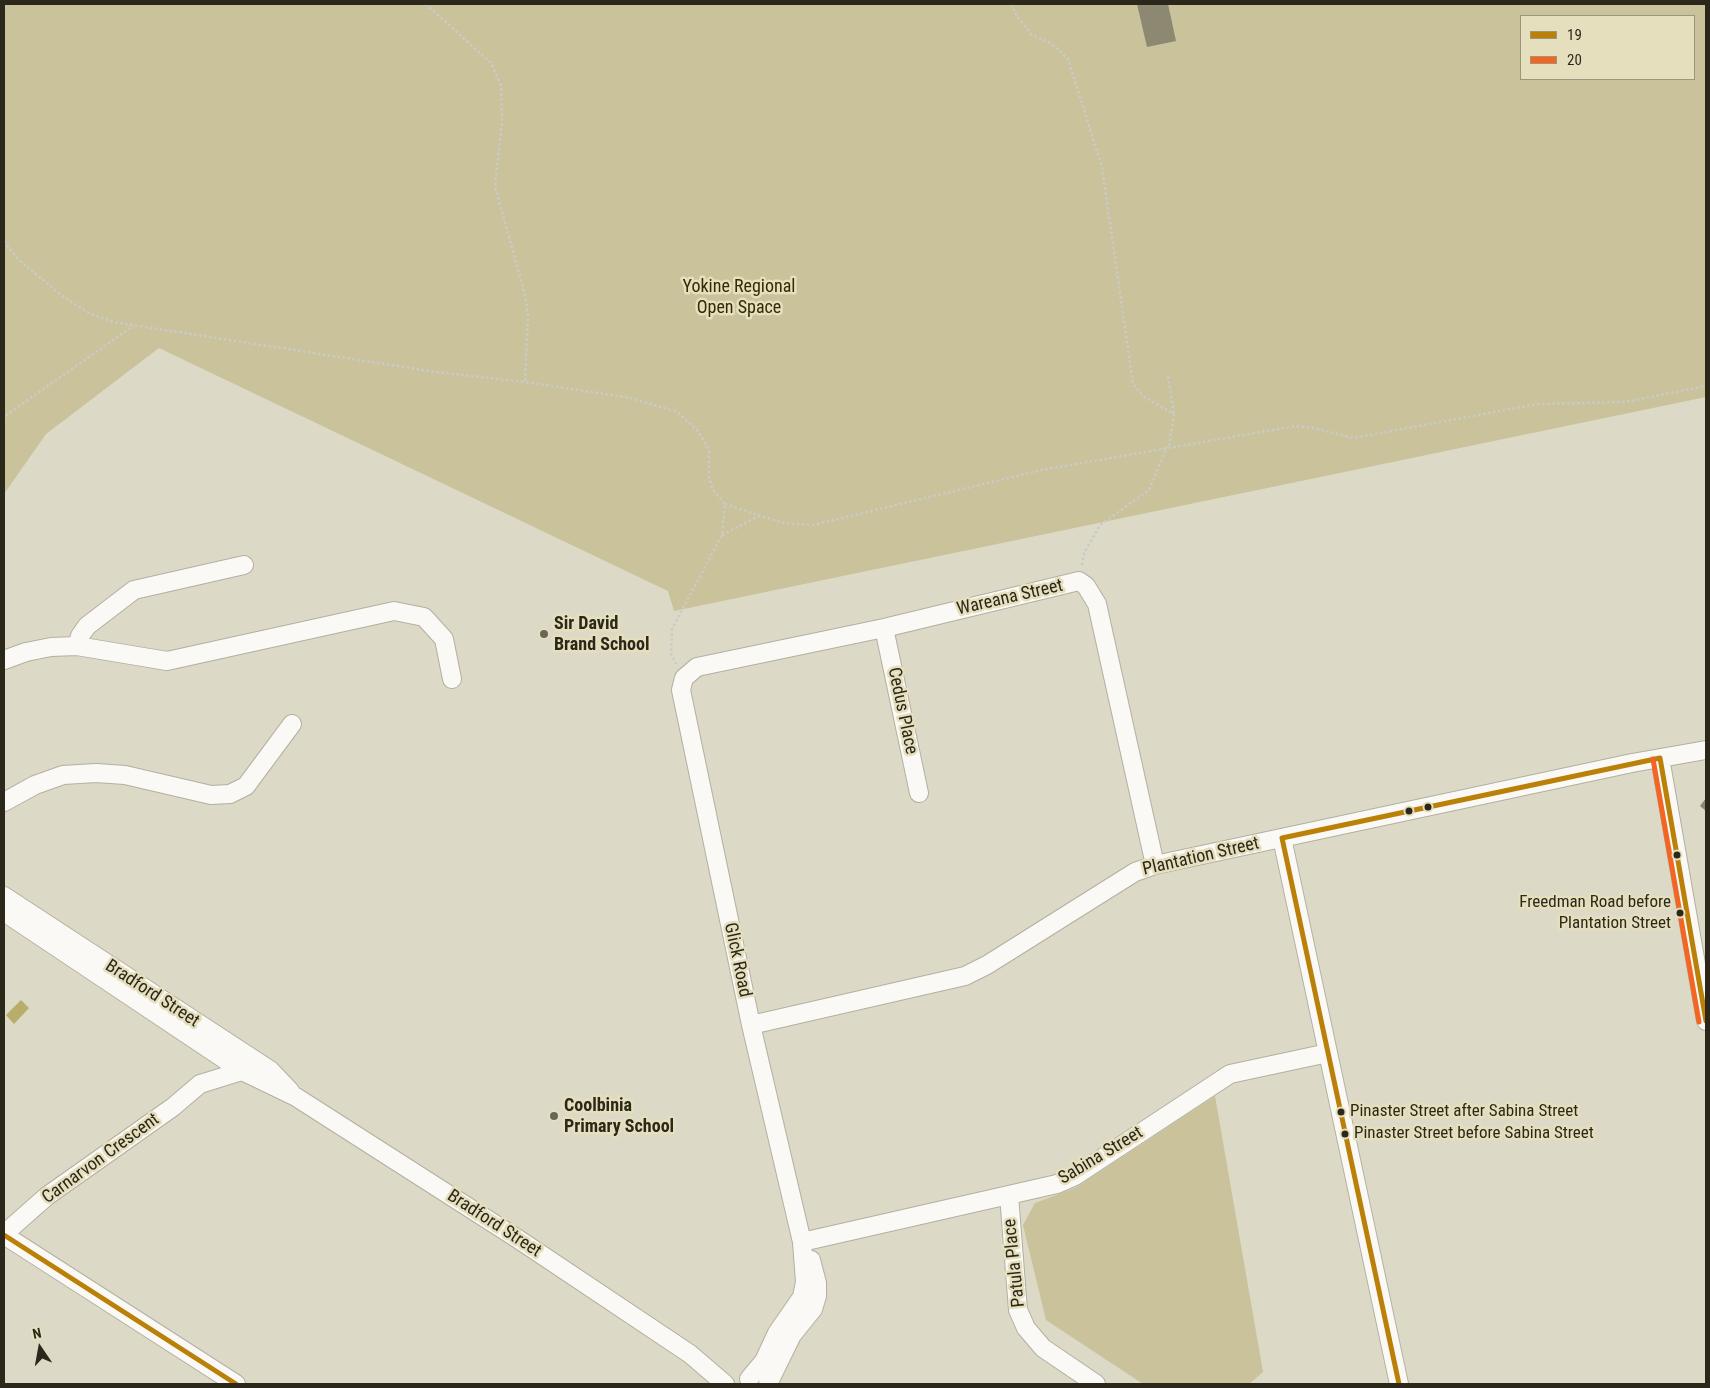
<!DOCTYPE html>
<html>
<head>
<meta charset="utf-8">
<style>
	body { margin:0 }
	#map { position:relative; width:1710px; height:1388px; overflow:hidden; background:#dcd9c6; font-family:"Roboto Condensed",sans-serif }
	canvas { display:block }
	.frame { position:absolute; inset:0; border:5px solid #2b281b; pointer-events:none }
	.legend { position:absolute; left:1520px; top:15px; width:175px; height:65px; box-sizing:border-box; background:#e5dfbd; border:1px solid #9b967c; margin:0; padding:6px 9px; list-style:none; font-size:15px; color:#2b281b }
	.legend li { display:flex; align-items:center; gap:10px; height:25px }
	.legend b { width:25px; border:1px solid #9b967c }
	.north { position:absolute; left:15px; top:1323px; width:50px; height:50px; -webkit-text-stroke:4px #e5dfbd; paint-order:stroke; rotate:348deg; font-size:14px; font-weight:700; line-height:20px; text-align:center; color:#2b281b }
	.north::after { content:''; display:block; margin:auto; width:18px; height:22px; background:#2b281b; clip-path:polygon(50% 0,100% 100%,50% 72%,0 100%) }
</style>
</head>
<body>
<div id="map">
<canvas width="1710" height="1388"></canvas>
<div class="frame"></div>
<ul class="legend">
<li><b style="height:6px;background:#ba8008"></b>19</li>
<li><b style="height:6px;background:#f26522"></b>20</li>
</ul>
<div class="north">N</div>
</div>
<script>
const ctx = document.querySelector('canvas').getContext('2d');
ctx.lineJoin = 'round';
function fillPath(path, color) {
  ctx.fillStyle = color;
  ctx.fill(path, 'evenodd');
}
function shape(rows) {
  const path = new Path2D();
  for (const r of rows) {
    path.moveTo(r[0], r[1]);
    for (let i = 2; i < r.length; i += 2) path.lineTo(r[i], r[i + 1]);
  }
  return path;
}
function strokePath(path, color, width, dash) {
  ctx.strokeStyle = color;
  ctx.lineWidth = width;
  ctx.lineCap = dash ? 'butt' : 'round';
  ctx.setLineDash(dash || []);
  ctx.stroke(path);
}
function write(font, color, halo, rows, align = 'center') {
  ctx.font = font + ' "Roboto Condensed",sans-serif';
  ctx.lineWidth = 5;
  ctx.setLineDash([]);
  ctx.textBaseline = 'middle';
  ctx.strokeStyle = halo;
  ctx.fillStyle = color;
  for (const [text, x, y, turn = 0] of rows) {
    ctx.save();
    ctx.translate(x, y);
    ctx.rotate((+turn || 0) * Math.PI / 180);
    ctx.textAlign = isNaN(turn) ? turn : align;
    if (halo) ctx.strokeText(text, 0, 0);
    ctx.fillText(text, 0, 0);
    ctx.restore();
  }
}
fillPath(shape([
	[4,4,1706,4,1706,397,674,611,668,591,159,348,46,434,4,494],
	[1521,16,1694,16,1694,79,1521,79],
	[1215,1096,1263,1372,1249,1384,1143,1384,1046,1320,1023,1225,1035,1203,1075,1188]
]), '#c9c29b');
fillPath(shape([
	[21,1000,29,1008,14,1024,6,1015]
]), '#b8ad6b');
fillPath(shape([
	[1137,4,1168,4,1176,41,1147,47],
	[1706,798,1706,811,1700,806]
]), '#8c8872');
const minor = shape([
	[884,628,919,793],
	[77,646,80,636,87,626,134,590,244,565],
	[4,660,26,652,51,647,77,646,167,661,394,611,424,617,444,639,452,679],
	[1660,758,1706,1021],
	[4,802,35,785,63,775,96,773,125,775,211,795,230,794,246,786,292,724],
	[1282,838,1399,1384],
	[4,896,270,1070,290,1091],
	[4,912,242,1071,296,1097,518,1239,690,1354,725,1384],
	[751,1025,965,976,987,965,1135,872,1155,865,1632,763,1706,750],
	[1009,1195,1018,1310,1026,1328,1043,1348,1096,1384],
	[4,1234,47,1196,173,1107,200,1084,242,1071],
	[4,1235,236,1384],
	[802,1242,1057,1184,1075,1176,1230,1074,1328,1053],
	[749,1379,764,1361,777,1333,802,1297,805,1282,802,1242,751,1025,681,690,684,678,697,667,884,628,1079,581,1086,586,1097,604,1155,865],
	[768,1384,792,1335,813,1309,817,1296,817,1283,811,1260]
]);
strokePath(minor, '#b3b0a1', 20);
strokePath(shape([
	[426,4,491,63,501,86,502,122,495,186,525,295,528,315,525,382,631,398,677,412,698,431,709,450,709,477,713,490,725,504,722,535,672,629,671,654,676,664],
	[1011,4,1017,16,1031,34,1052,44,1068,59,1102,167,1133,384,1144,397,1174,414,1169,446],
	[4,241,18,259,61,295,89,313,113,322,436,372,524,382],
	[1168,376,1174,414],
	[4,420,5,416,133,326],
	[725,504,783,523,813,525,1042,470,1295,426,1314,428,1353,438,1538,404,1625,402,1706,386],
	[722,535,761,515],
	[1082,565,1084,553,1100,525,1149,490,1167,447]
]), '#cbcbc5', 2.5, [2.5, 2.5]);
strokePath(minor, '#faf9f6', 18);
strokePath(shape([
	[1660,758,1706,1021],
	[1282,838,1399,1384],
	[1282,838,1660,758],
	[4,1235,236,1384]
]), '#ba8008', 5);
strokePath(shape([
	[1653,759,1699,1022]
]), '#f26522', 5);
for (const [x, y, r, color] of [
	[544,634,5,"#696657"],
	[1428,807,4.5,"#2b281b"],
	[1409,811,4.5,"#2b281b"],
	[1677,855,4.5,"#2b281b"],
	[1680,913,4.5,"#2b281b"],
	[1341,1112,4.5,"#2b281b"],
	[554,1116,5,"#696657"],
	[1345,1134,4.5,"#2b281b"]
]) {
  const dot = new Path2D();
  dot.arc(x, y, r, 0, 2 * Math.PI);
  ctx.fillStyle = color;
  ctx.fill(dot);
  strokePath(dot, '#e5dfbd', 2);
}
write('17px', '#2b281b', '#e5dfbd', [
	["Freedman Road before",1671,903,"right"],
	["Plantation Street",1671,924,"right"],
	["Pinaster Street after Sabina Street",1350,1112],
	["Pinaster Street before Sabina Street",1354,1134]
], 'left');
write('18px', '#312b04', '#e5dfbd', [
	["Yokine Regional",739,287],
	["Open Space",739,308]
]);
write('18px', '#2b281b', '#e5dfbd', [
	["Wareana Street",1010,598,-13],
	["Cedus Place",902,711,78],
	["Plantation Street",1201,857,-13],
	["Glick Road",737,960,78],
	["Bradford Street",152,994,33],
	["Sabina Street",1101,1156,-31],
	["Carnarvon Crescent",101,1159,-36],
	["Bradford Street",494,1224,33],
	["Patula Place",1015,1263,-96]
]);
write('bold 18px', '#2b281b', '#e5dfbd', [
	["Sir David",554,624],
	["Brand School",554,645],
	["Coolbinia",564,1106],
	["Primary School",564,1127]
], 'left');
</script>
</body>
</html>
